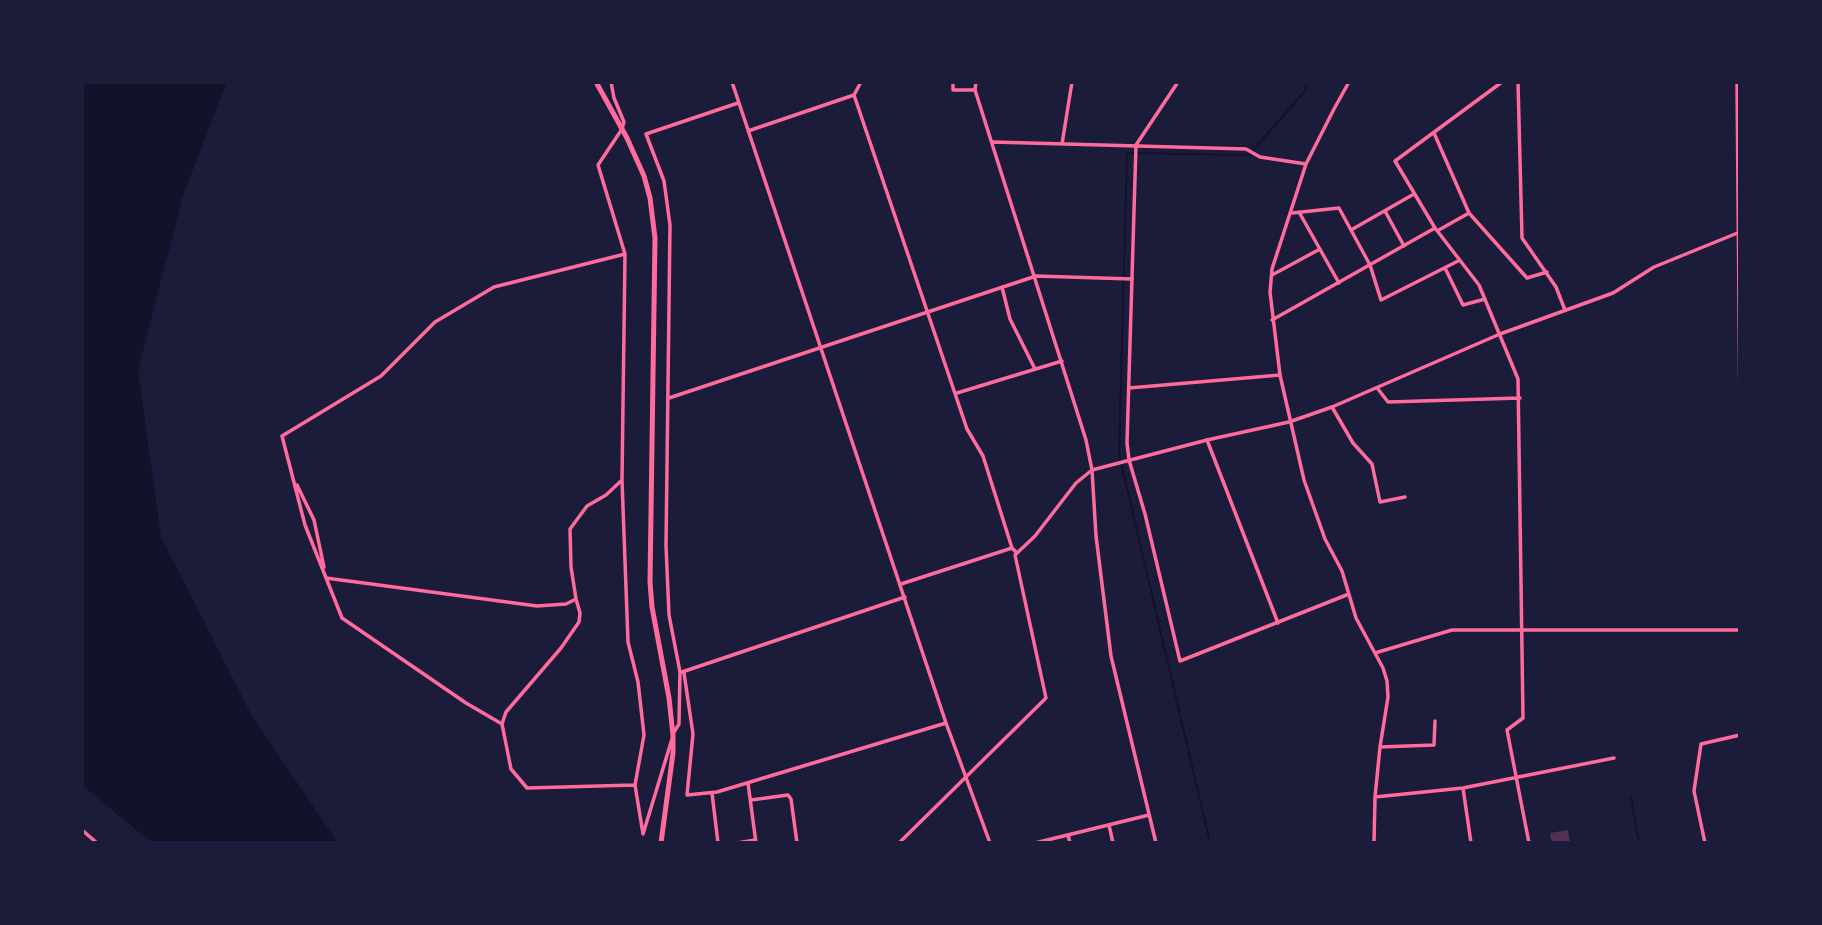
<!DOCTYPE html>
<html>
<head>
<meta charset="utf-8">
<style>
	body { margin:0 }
	#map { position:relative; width:1822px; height:925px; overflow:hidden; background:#1b1b3a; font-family:"PT Sans",sans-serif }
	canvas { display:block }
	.frame { position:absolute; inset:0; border:84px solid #1b1b3a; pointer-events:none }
</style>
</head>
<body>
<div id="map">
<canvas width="1822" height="925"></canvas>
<div class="frame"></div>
</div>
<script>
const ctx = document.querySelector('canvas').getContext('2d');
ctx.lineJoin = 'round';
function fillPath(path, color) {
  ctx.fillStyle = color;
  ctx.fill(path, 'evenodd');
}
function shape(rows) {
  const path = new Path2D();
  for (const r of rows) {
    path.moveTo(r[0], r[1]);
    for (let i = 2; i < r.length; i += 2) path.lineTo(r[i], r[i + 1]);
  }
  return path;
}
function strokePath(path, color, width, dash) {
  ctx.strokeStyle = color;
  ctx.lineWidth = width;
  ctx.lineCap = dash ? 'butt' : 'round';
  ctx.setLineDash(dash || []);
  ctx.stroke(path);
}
fillPath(shape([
	[82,82,227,82,183,195,138,370,161,537,252,716,338,843,152,843,82,785]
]), '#12122b');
strokePath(shape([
	[1631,796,1638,838,1642,843],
	[1210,843,1119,454,1127,153,1249,155,1304,92,1307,82]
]), '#12122b', 2);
fillPath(shape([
	[1568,830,1570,843,1552,843,1550,833]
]), '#542f53');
strokePath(shape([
	[611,82,614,98,624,122,622,129,598,165,625,254,622,480,628,642,638,682,644,735,635,785,643,834,672,739],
	[732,82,946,723,990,843],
	[953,82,953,90,975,90,1086,440,1092,470,1096,536,1111,656,1156,843],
	[1349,82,1334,109,1306,164,1272,269,1270,292,1280,375,1304,480,1325,539,1342,571,1356,618,1383,668,1387,681,1388,697,1380,747,1375,797,1374,843],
	[1518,82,1522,238,1556,287,1565,310],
	[1737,82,1740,415],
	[975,90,976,82],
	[854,95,967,429,983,456,1012,548,1016,552],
	[748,131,854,95,861,82],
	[1434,133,1469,213],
	[993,142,1246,149,1260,157,1306,164],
	[1062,144,1072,82],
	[1385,211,1404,246],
	[1299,212,1339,283],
	[1292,213,1339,208,1370,265,1381,300,1460,260],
	[1435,228,1395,161,1502,82],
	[1351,230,1414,194],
	[1437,231,1469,213,1527,278,1547,272],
	[1445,268,1463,305,1485,299],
	[1272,275,1320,249],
	[1002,287,1010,319,1035,369],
	[1272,320,1435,228,1479,285,1518,379,1523,718,1507,730,1529,843],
	[1129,388,1280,375],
	[1378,389,1388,402,1520,398],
	[957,393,1062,361],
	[669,398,1036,276,1132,279],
	[1332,407,1353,443,1372,464,1380,502,1405,497],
	[282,436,305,525,342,618,466,703,502,724,511,769,527,788,634,785],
	[282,436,381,376,435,322,494,287,625,254],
	[1207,440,1278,623],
	[1129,460,1145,514,1180,661,1349,594],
	[297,485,314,520,324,567],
	[326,578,537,606,566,604,576,599,571,567,570,529,587,506,606,495,622,480],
	[901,584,1012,548],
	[1375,653,1452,630,1740,630],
	[682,672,905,597],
	[684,673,693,734,687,795,717,792,946,723],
	[502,724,506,712,561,648,579,622,580,613,576,599],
	[674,732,679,724,680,672,669,615,666,546,670,225,664,181,646,134,738,103],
	[1380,747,1434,745,1435,721],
	[748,783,756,843],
	[1463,788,1471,843],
	[712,793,718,843],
	[1375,797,1463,788,1614,758],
	[751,800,788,795,791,799,797,843],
	[1109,825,1113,843],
	[82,830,97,843],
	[1068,835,1070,843],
	[737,843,755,840],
	[1035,843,1149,815],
	[1705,843,1694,791,1701,744,1740,735]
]), '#ff6b9d', 3.5);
strokePath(shape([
	[1129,460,1127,443,1136,145,1178,82],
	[899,843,1046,698,1015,555,1035,536,1076,483,1092,470,1207,440,1289,422,1332,407,1500,334,1613,293,1654,267,1740,232]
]), '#ff6b9d', 3.5);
strokePath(shape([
	[596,82,627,138,644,176,650,198,655,238,650,582,652,607,669,698,673,735,673,753,661,843]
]), '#ff6b9d', 5);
</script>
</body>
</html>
